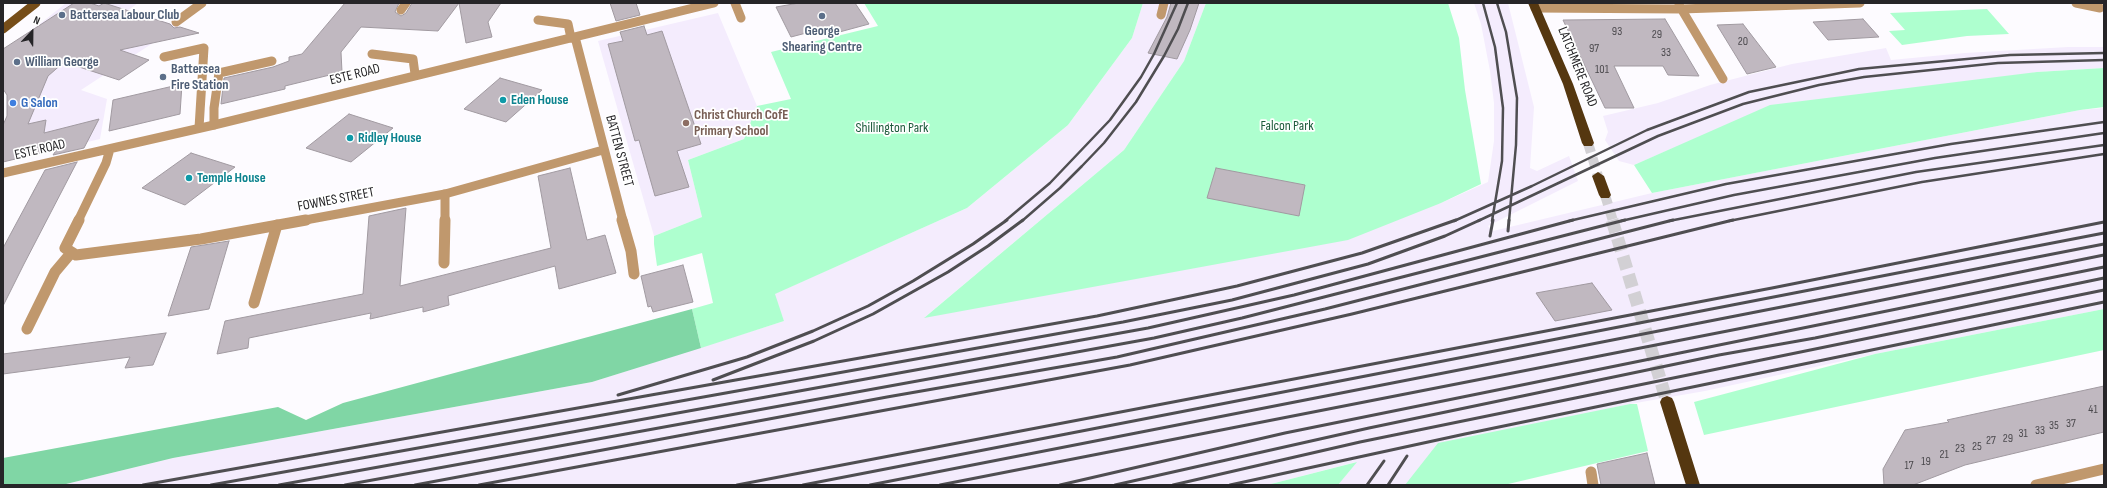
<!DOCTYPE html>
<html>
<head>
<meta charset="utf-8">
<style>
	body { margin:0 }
	#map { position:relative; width:2107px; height:488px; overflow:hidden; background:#fdfbff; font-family:"Sofia Sans Condensed",sans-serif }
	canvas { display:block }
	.frame { position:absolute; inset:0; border:4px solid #262528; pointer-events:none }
	.north { position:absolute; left:12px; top:12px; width:40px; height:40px; -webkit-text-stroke:3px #fff; paint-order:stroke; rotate:22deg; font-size:11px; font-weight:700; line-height:16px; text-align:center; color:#262528 }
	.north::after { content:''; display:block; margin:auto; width:14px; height:18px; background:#262528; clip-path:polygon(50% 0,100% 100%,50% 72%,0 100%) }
</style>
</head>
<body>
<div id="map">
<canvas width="2107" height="488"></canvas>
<div class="frame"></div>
<div class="north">N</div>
</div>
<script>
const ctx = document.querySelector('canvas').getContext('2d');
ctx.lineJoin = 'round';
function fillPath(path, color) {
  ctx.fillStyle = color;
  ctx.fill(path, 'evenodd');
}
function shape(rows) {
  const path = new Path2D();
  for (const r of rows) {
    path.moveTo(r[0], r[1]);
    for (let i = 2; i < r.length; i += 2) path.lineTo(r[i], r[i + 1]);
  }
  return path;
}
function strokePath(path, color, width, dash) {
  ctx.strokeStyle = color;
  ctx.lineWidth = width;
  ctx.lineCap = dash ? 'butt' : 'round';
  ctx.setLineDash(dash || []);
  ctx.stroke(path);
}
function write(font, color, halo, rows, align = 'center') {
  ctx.font = font + ' "Sofia Sans Condensed",sans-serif';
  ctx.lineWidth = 3.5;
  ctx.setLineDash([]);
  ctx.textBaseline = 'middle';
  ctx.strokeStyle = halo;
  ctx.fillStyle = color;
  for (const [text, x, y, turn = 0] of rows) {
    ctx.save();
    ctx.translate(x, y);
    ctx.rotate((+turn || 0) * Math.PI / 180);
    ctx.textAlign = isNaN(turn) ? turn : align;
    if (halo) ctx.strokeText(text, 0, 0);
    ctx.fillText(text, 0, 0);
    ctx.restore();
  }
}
fillPath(shape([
	[66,3,138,3,127,11,179,26,81,90,107,99,100,139,3,162,3,125,7,116,8,96,3,89,3,59,26,35],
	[1143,3,1206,3,1184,61,1124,150,925,317,1441,203,1488,182,1494,141,1494,103,1490,71,1481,24,1474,3,1508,3,1534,107,1530,168,1537,171,1569,156,1578,181,1488,226,1493,231,1652,193,2080,110,2104,108,2104,309,1875,354,1705,391,1630,404,1544,423,1468,485,1338,485,1356,462,1267,485,62,485,173,458,592,382,784,321,774,294,967,208,1068,125,1132,38],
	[718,13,757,106,744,139,688,160,702,217,654,236,598,41],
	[2068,47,2104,47,2104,68,2037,72,1671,149,1634,165,1619,161,1605,140,1608,132,1603,116,1658,103,1710,85,1792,64,1886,48,1891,60,1965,53]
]), '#f4ecfd');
fillPath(shape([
	[864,3,1143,3,1132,38,1068,125,967,208,775,294,784,321,701,348,692,309,713,303,702,253,657,266,654,244,654,236,702,217,688,160,744,139,757,106,791,99,771,52,878,26],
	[1206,3,1448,3,1459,38,1465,90,1481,184,1441,203,1348,240,924,318,1124,150,1184,61],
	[1987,9,2009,34,1967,36,1902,45,1889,31,1905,30,1890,13],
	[2104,68,2104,107,2080,110,1652,193,1634,165,1770,105,2037,72],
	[2104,309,2104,350,1704,435,1694,402,1875,354],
	[1630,404,1637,404,1648,451,1504,485,1405,485,1438,443],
	[1357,462,1338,485,1267,485]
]), '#aeffcf');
fillPath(shape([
	[692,309,701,348,592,382,173,458,62,485,3,485,3,458,278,407,306,420,343,403]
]), '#80d6a5');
const building = shape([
	[74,3,90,3,99,6,104,3,170,24,174,28,180,27,199,33,120,50,149,60,119,80,64,62,48,76,28,124,46,120,44,133,99,119,84,148,53,155,57,149,3,162,3,125,7,116,7,95,3,89,3,49,74,3],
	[345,3,399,3,395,12,401,16,406,13,412,3,501,3,488,22,492,37,466,43,459,3,438,31,361,27,341,52,342,72,285,86,285,89,221,104,224,78,273,67,289,61,289,57,302,54,345,3],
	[610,3,636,3,640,15,616,21,610,3],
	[799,3,855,3,869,24,832,34,829,27,791,37,776,7,799,3],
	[1171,3,1199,3,1190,30,1177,59,1148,53,1167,17,1171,3],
	[1665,19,1699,76,1668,75,1663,66,1614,66,1634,108,1605,108,1563,20,1665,19],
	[1863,19,1879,37,1828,40,1813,22,1863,19],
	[1743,24,1776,67,1747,74,1717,25,1743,24],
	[644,26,647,35,662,31,701,144,677,151,689,187,655,196,639,140,635,141,608,44,623,41,620,32,644,26],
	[500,78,542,90,506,122,464,109,500,78],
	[182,84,180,114,109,131,113,100,182,84],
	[349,114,393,128,351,162,306,148,349,114],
	[191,153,235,167,185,205,142,188,191,153],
	[77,162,24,264,3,306,3,248,45,170,77,162],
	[570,168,587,240,605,235,616,273,559,289,555,266,448,296,449,305,423,312,423,307,370,319,371,313,249,338,248,348,217,354,225,321,363,294,369,216,406,208,400,286,551,248,538,176,570,168],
	[1216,168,1305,185,1299,216,1207,198,1216,168],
	[229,241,209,309,168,316,191,247,229,241],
	[683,265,693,302,653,312,651,306,648,307,641,276,683,265],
	[1592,283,1612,310,1555,321,1536,293,1592,283],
	[166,333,153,365,125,368,130,357,3,374,3,354,166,333],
	[2104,386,2104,432,1965,465,1913,485,1884,485,1883,469,1905,430,1949,422,1947,420,2104,386],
	[1647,453,1655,485,1601,485,1597,464,1647,453]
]);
fillPath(building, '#c0b8c0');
strokePath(building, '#a19aa1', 1);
strokePath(shape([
	[1588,143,1598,176],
	[1605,195,1613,221]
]), '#d2d0d4', 10, [10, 5.5]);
strokePath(shape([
	[1612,220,1667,402]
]), '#d2d0d4', 13, [13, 6]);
strokePath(shape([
	[735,3,741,18],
	[401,10,406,3],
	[538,20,568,24,571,38],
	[176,22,202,3],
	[372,54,413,59,415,74],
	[164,57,204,48,199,128],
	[214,125,214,108,219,73,272,61],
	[445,221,445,194]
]), '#c0986d', 9);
strokePath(shape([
	[444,263,445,220],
	[254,303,277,225],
	[1591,472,1593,485]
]), '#c0986d', 11);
strokePath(shape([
	[2076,3,2100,8],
	[1679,5,1723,79],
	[1535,8,1681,9,1860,3],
	[1161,15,1164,3],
	[575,37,623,221],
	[3,173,214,125,714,3],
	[78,221,106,163,110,149],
	[300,221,445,194,603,150]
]), '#c0986d', 9);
strokePath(shape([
	[79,220,65,248,76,255,201,239,306,220],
	[622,220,631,251,634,274],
	[27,329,55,272,71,253],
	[2036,485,2104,469]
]), '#c0986d', 11);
strokePath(shape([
	[3,29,36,3]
]), '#764d19', 9);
fillPath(shape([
	[1528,3,1538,3,1573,84,1594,143,1592,146,1584,146,1582,143,1563,84,1528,3],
	[1598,172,1604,176,1611,195,1609,198,1601,198,1599,195,1592,176,1598,172],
	[1667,396,1672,398,1674,402,1700,485,1686,485,1660,402,1662,398,1667,396]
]), '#553710');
strokePath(shape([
	[1483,3,1495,47,1503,108,1502,161,1492,221],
	[1497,3,1506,32,1517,98,1516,145,1509,221],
	[1005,221,1050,183,1110,120,1141,77,1154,54,1177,3],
	[1022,221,1060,188,1082,166,1104,143,1136,102,1164,56,1178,29,1188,3],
	[1454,221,1532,186,1647,130,1749,92,1859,69,2010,55,2104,53],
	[1478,221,1658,136,1743,104,1819,85,1864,77,1998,63,2104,60],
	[1569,221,1726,184,1951,144,2104,122],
	[1621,221,1734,195,1935,158,2104,133],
	[1669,221,1916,172,2104,145],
	[1729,221,1922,182,2104,154]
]), '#4f4e51', 2.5);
strokePath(shape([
	[1508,231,1509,220],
	[1490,236,1493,220],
	[713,380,814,341,873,314,948,272,988,246,1023,220],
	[618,395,747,357,813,331,868,306,913,281,973,244,1007,220],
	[143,485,1097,316,1237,286,1362,253,1456,220],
	[211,485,1123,322,1232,300,1368,264,1445,236,1480,220],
	[279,485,1148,328,1294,295,1573,220],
	[345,485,1154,338,1242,318,1625,220],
	[415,485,887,397,1117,357,1325,309,1673,220],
	[479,485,1130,365,1352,314,1733,220],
	[737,485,1772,288,2104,222],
	[803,485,2104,233],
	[870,485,2104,244],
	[940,485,1799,317,2104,255],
	[1060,485,1285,433,2104,267],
	[1115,485,1369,428,1719,355,1815,338,2104,278],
	[1173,485,1360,442,2104,290],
	[1230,485,1465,434,2104,302],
	[1367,485,1384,461],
	[1388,485,1407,456]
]), '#4f4e51', 3);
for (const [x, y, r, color] of [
	[62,15,4,"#5c6f8a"],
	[822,16,4,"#5c6f8a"],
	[17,62,4,"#5c6f8a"],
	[163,77,4,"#5c6f8a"],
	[503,100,4,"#0f9aa8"],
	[13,103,4,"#3f7fe0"],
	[686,123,4,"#8d6e63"],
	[350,138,4,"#0f9aa8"],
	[189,178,4,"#0f9aa8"]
]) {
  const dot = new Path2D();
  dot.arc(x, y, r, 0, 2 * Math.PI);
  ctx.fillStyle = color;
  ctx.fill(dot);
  strokePath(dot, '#fff', 1.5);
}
write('12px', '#4c4a4e', null, [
	["93",1617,32],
	["29",1657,35],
	["20",1743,42],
	["97",1594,49],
	["33",1666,53],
	["101",1602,70],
	["41",2093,410],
	["37",2071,424],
	["35",2054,426],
	["33",2040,431],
	["31",2023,434],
	["29",2008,439],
	["27",1991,441],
	["25",1977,447],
	["23",1960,449],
	["21",1944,455],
	["19",1926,462],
	["17",1909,466]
]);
write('bold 14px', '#4e5e75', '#fff', [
	["Battersea Labour Club",70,15],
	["George",822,31,"center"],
	["Shearing Centre",822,47,"center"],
	["William George",25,62],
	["Battersea",171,69],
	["Fire Station",171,85]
], 'left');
write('14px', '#262528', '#fff', [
	["LATCHMERE ROAD",1577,67,68],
	["ESTE ROAD",355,75,-14],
	["ESTE ROAD",40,150,-13],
	["BATTEN STREET",619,151,75],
	["FOWNES STREET",336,200,-11]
]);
write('bold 14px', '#0d838f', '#fff', [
	["Eden House",511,100],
	["Ridley House",358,138],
	["Temple House",197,178]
], 'left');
write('bold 14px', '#366cbe', '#fff', [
	["G Salon",21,103]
], 'left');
write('bold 14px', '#785e54', '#fff', [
	["Christ Church CofE",694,115],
	["Primary School",694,131]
], 'left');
write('14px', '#1b5a3a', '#fff', [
	["Falcon Park",1287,126],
	["Shillington Park",892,128]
]);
</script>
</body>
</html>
